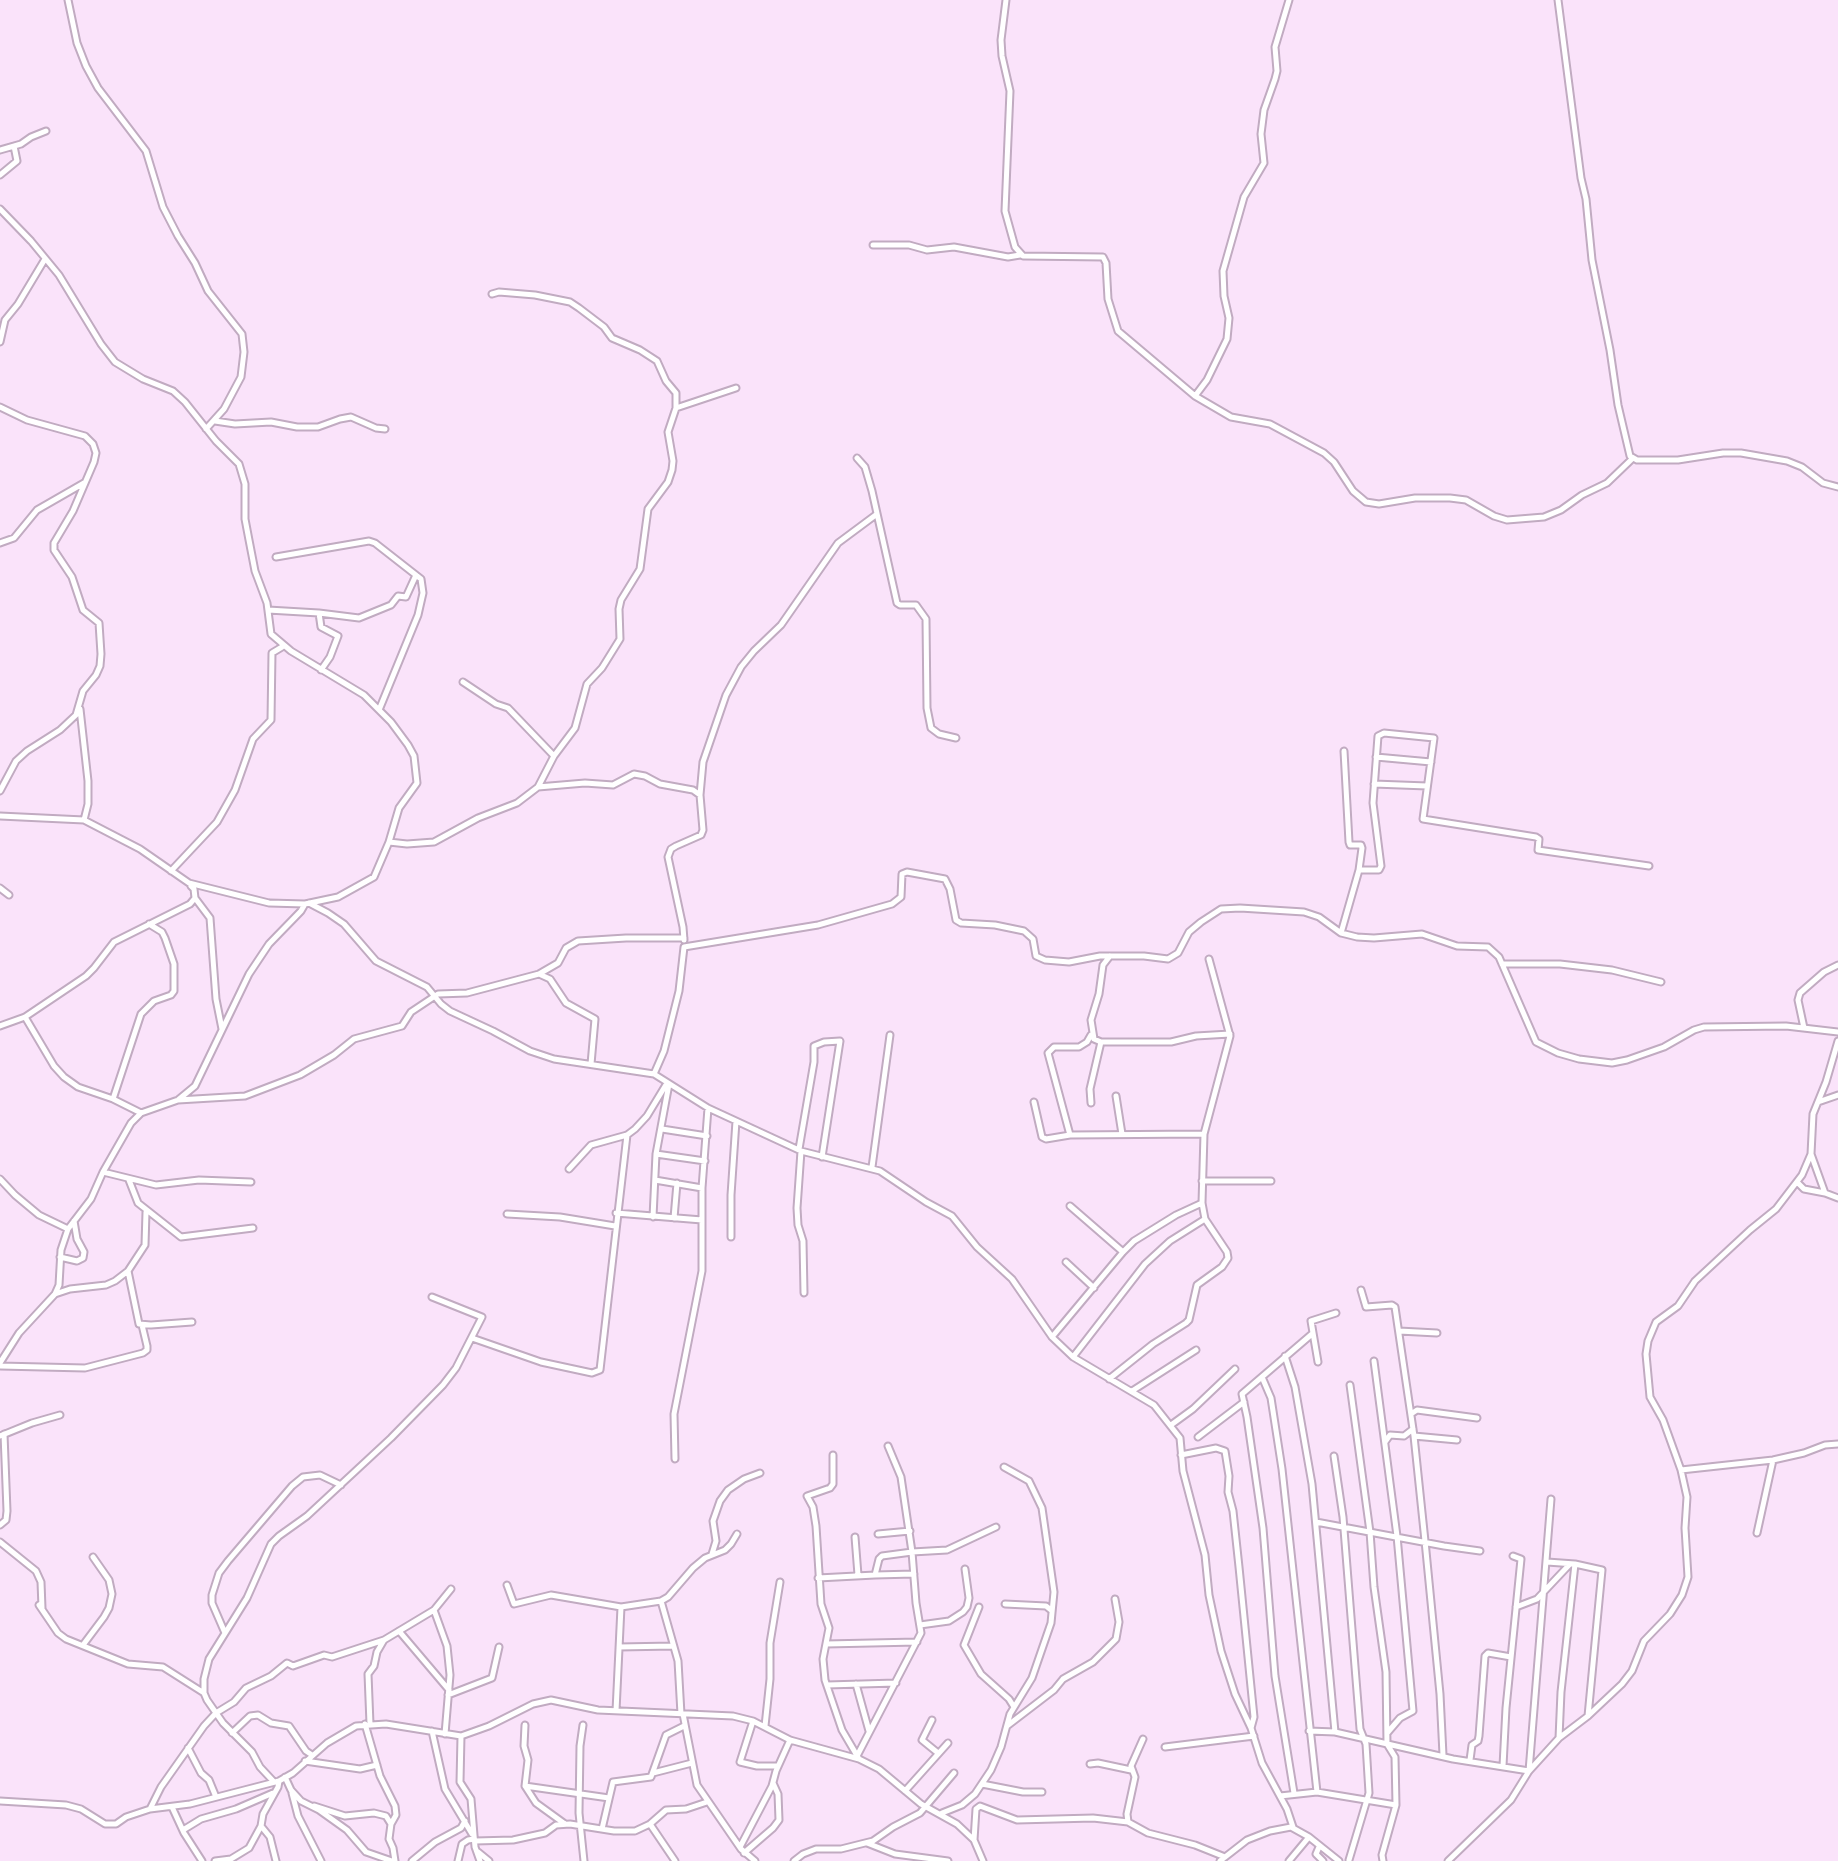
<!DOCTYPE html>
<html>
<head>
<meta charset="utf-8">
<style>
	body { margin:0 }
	canvas { display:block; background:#fae3fa }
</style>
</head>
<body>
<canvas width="1838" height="1861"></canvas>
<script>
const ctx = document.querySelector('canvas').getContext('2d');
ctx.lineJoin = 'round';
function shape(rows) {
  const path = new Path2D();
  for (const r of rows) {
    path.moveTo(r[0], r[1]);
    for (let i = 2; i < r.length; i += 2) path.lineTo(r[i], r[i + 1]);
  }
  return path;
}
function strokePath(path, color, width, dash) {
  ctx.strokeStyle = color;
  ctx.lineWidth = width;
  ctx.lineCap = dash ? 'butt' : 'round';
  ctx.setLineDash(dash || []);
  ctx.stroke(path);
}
const minor = shape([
	[68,0,77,43,86,66,98,88,146,151,163,207,178,236,195,263,208,291,242,334,244,352,241,377,224,409,206,429],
	[1006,0,1001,40,1002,56,1010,91,1005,211,1015,247,1023,256,1103,257,1106,263,1108,299,1118,331,1195,396,1231,417,1270,424,1324,453,1334,462,1353,491,1366,502,1379,504,1415,498,1450,498,1466,500,1494,516,1507,520,1544,517,1561,510,1582,495,1607,483,1632,459],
	[1558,0,1581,178,1586,199,1592,260,1610,350,1618,405,1630,456,1637,460,1678,460,1723,453,1741,453,1787,461,1802,467,1823,483,1838,487],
	[0,150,21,144,31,137,46,131],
	[0,175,17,161,14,146],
	[0,209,31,241,59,275,101,344,115,362,143,379,173,391,185,402,216,441,239,464,245,484,245,519,249,540,255,571,267,603,271,634,291,651,364,695,391,722,408,745,414,756,417,783,399,808,389,842,374,877,338,897,305,904,269,903,189,883,140,849,84,820,0,816],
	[873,245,909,245,927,250,954,247,1008,257,1020,255],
	[492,294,499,292,535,295,570,302,579,308,604,327,612,338,640,350,657,361,666,381,676,393,676,408],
	[0,342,5,320,18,304,45,259],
	[1195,396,1207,380,1227,339,1229,318,1224,296,1223,271,1244,197,1264,163,1261,134,1264,110,1275,79,1277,71,1275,47,1289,0],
	[0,407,27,420,85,436,93,444,96,453,94,462,73,511,54,543,54,550,72,577,83,610,99,623,101,654,100,666,96,675,83,691,76,715,60,730,27,751,16,761,0,791],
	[215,421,235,424,271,422,297,427,318,427,340,419,351,417,376,428,385,429],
	[857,458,865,467,872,491,897,603,900,605,916,605,926,619,927,708,931,728,939,734,956,738],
	[0,543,14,538,37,510,84,483],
	[276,557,369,541,375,543,421,579,423,593,418,615,379,710],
	[268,610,319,613,359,618,391,605,398,596,406,597,416,575],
	[319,613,321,627,338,636,330,657,321,670],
	[463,682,496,704,508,708,554,756],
	[80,709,88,781,88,804,84,820],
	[1376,757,1431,762],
	[1374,784,1427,786],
	[538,787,585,783,613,785,634,774,645,776,660,784,693,790,700,795,703,830,701,835,676,846,671,849,668,857,683,927,684,940],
	[700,795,703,762,726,695,741,667,754,651,781,625,838,543,877,514],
	[389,842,407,844,434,842,478,818,517,803,538,787,554,756,575,728,587,684,602,668,620,639,619,609,621,600,640,569,648,509,668,482,672,470,673,461,668,432,676,408,736,388],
	[1359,870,1379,870,1381,866,1373,803,1378,736,1384,733,1434,738,1423,819,1536,837,1539,839,1538,850,1649,866],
	[171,871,217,822,235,790,253,739,271,720,272,653,282,647,282,644],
	[0,888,9,895],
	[195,898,210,918,216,999,222,1029],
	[309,903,328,913,344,924,376,961,427,987,441,1004,450,1011,493,1031,530,1051,554,1059,654,1074,708,1108,801,1151,880,1171,926,1202,952,1216,977,1247,1012,1279,1052,1337,1073,1357,1154,1405,1180,1438,1183,1471,1205,1555,1209,1595,1221,1651,1235,1694,1251,1728,1262,1763,1287,1809,1293,1827],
	[1341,933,1359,870,1362,848,1361,845,1350,845,1349,842,1344,751],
	[1110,956,1103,965,1099,994,1091,1020,1094,1039,1101,1042,1171,1042,1196,1036,1230,1034],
	[1502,964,1560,964,1612,970,1661,982],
	[539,974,550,979,566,1003,595,1019,591,1064],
	[25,1017,54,1066,64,1077,78,1087,113,1099,141,1113],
	[0,1026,25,1017,86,976,94,968,114,942,190,904,195,898,194,889,191,886],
	[1804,1028,1798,1000,1800,993,1824,972,1838,965],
	[654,1074,664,1051,679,991,684,947,818,925,892,904,901,897,902,874,907,872,945,879,950,889,956,920,961,923,995,925,1024,931,1033,939,1036,956,1045,960,1069,962,1100,956,1144,956,1168,959,1178,953,1189,932,1201,922,1221,909,1240,908,1304,912,1319,917,1341,933,1357,937,1374,938,1422,934,1457,946,1488,947,1499,957,1536,1042,1558,1053,1579,1059,1612,1063,1627,1060,1664,1047,1694,1030,1704,1027,1786,1026,1838,1032],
	[1116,1096,1122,1134],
	[113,1099,141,1014,154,1001,171,995,174,991,174,964,165,938,162,932,149,924],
	[178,1100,245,1096,300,1075,334,1055,354,1039,402,1026,411,1012,438,994,467,993,539,974,558,963,566,948,578,941,626,938,684,938],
	[1034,1102,1042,1137,1046,1139,1070,1135,1204,1134],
	[1818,1102,1838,1095],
	[1091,1103,1090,1089,1101,1042],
	[662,1129,707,1136],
	[1070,1135,1048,1053,1054,1047,1079,1047,1087,1042,1091,1035],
	[799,1149,814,1062,814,1046,824,1042,840,1041,822,1157],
	[801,1151,797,1208,798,1225,803,1241,804,1293],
	[656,1154,705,1161],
	[1811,1154,1825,1193,1838,1198],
	[872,1167,890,1035],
	[569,1169,591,1145,627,1135,635,1129,647,1116,667,1083],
	[103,1172,156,1185,199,1180,251,1182],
	[0,1179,15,1195,39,1215,68,1229],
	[129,1180,138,1203,181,1237,253,1228],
	[655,1180,702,1188],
	[1202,1181,1271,1181],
	[1797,1182,1804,1189,1825,1193],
	[1070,1206,1123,1252],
	[616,1213,702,1220],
	[507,1214,560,1217,615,1226],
	[653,1217,656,1154,669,1084],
	[674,1218,677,1183],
	[731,1237,731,1195,736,1121],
	[60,1257,77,1261,83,1258,84,1252,77,1239,74,1221],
	[1066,1262,1094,1288],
	[128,1271,139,1324,151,1325,192,1322],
	[1361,1290,1366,1307,1392,1305,1395,1307,1414,1436,1425,1541,1440,1694,1443,1755],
	[55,1294,70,1289,106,1285,115,1281,128,1271,145,1245,146,1212],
	[1399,1331,1437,1333],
	[1052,1337,1123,1252,1134,1241,1176,1215,1202,1203],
	[472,1338,541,1362,592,1373,600,1370,627,1135],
	[1285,1356,1295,1387,1312,1484,1335,1732],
	[1073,1357,1145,1264,1170,1241,1205,1219],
	[1374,1361,1397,1536,1413,1711,1400,1718,1388,1732],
	[1318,1362,1311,1321,1336,1313],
	[0,1363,19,1333,55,1294,59,1285,61,1250,68,1229,91,1199,103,1172,131,1123,141,1113,178,1100,195,1086,249,974,269,944,301,911,305,904],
	[0,1366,85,1368,143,1353,147,1350,147,1346,142,1325],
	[1262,1377,1271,1398,1282,1469,1317,1792],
	[1109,1379,1153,1344,1186,1323,1189,1320,1197,1285,1222,1267,1228,1258,1227,1252,1205,1219,1202,1203,1204,1134,1230,1036,1209,959],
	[1350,1385,1370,1532,1374,1587,1386,1672,1387,1744,1395,1757,1396,1805,1382,1855,1383,1861],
	[1132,1391,1196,1350],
	[1411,1414,1417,1410,1477,1418],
	[1171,1425,1193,1409,1235,1369],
	[0,1436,32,1423,60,1415],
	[1414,1436,1457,1440],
	[1198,1437,1244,1402],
	[1385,1442,1390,1435,1404,1436,1413,1429],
	[833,1455,833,1484,830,1488,807,1496,813,1507,816,1526,821,1604,829,1628,823,1659,825,1680,842,1730,859,1759],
	[1181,1455,1216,1448,1225,1451,1229,1476,1228,1492,1233,1511,1239,1567,1254,1717,1251,1728],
	[1334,1456,1343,1517,1360,1729,1366,1744,1369,1793,1349,1860],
	[675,1459,674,1414,702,1271,702,1188,708,1108],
	[1681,1470,1773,1460,1804,1453,1825,1445,1838,1444],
	[1316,1522,1444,1546,1480,1551],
	[0,1525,6,1520,7,1511,4,1434],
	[1757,1533,1773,1460],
	[878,1534,910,1531],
	[855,1537,858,1575],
	[0,1542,36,1571,41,1582,42,1608],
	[712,1554,716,1541,713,1521,720,1501,728,1490,744,1479,760,1473],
	[1547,1562,1575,1564,1602,1570,1588,1716],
	[875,1575,914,1574],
	[818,1578,875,1575,879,1559,882,1556,912,1552,901,1477,888,1446],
	[507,1585,514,1604,551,1595,621,1607,661,1601,668,1597,693,1568,705,1558,725,1550,731,1544,737,1534],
	[661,1601,678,1661,681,1714],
	[1005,1604,1046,1606,1051,1610],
	[39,1605,58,1633,66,1639,128,1664,163,1667,204,1693],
	[979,1607,964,1645,981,1674,1009,1699,1014,1707],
	[1516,1607,1537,1599,1570,1564],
	[434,1610,447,1646,450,1675,445,1734],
	[920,1625,949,1621,963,1612,967,1607,969,1598,965,1569],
	[399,1631,449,1690],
	[225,1633,212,1603,212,1595,219,1573,228,1561,292,1486,303,1477,320,1475,341,1485],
	[826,1644,917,1642],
	[83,1645,104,1617,109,1608,112,1594,109,1580,93,1557],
	[619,1647,673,1646],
	[856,1684,869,1731],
	[827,1685,896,1683],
	[448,1695,492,1678,499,1647],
	[616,1711,621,1607],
	[683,1714,697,1785,741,1849,755,1861],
	[932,1720,922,1740,938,1753],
	[753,1721,740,1762,757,1766,777,1766],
	[365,1724,380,1776,395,1806,396,1815,391,1824],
	[370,1724,368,1674,374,1666,377,1652,384,1640],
	[525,1725,524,1746,528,1760,525,1786,536,1803,565,1824],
	[583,1725,580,1746,579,1813,584,1861],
	[765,1726,770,1679,770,1643,780,1582],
	[1007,1726,1054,1690,1063,1679,1093,1662,1116,1639,1119,1622,1115,1599],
	[432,1731,445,1789,472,1834],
	[1309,1731,1335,1732,1453,1759,1529,1771,1551,1499],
	[232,1733,250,1716,258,1715,271,1723,289,1726,306,1751,312,1755],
	[461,1736,460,1782,471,1799,475,1847,480,1861],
	[1559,1738,1561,1692,1575,1564],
	[1165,1747,1254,1736],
	[188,1748,201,1773,209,1780,216,1797],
	[857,1756,921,1633,916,1603,912,1552,947,1550,996,1527],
	[1470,1760,1472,1745,1478,1741,1479,1736,1485,1656,1488,1653,1511,1657],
	[305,1761,360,1769,377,1765],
	[1090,1764,1098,1763,1131,1770],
	[1503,1766,1506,1708,1521,1559,1513,1556],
	[653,1773,692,1763],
	[285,1777,291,1790,301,1801,319,1810,347,1830,366,1852,392,1861],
	[274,1782,260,1767,252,1752,223,1723,207,1700,204,1693,204,1679,209,1659,247,1598,271,1544,279,1536,307,1516,391,1438,443,1385,456,1368,482,1317,432,1297],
	[982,1784,1023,1792,1042,1792],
	[525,1786,609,1798],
	[905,1791,948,1743],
	[292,1793,298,1816,321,1861],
	[1294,1793,1275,1676,1263,1528,1247,1417,1242,1394,1312,1334],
	[1280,1796,1317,1792,1396,1805],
	[0,1801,66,1805,81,1809,105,1824,116,1824,126,1817,150,1809,190,1804,279,1781,293,1773,327,1743,356,1726,386,1724,461,1736,489,1726,533,1704,551,1700,598,1710,733,1716,753,1721,790,1740,859,1759,879,1769,921,1804,957,1824,974,1840,983,1861],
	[314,1806,345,1816,374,1813,386,1816,391,1824,389,1839,393,1848,395,1861],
	[172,1807,184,1833,202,1861],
	[150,1809,161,1787,204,1726,216,1713,234,1702,246,1688,271,1676,287,1663,293,1666,324,1655,332,1657,384,1640,434,1610,451,1589],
	[942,1813,962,1805,975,1794,991,1770,1001,1747,1010,1714,1032,1678,1051,1623,1054,1592,1042,1508,1029,1481,1004,1467],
	[1128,1822,1127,1814,1135,1777,1131,1766,1143,1739],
	[650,1824,675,1861],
	[261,1826,270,1837,276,1861],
	[602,1829,613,1782,651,1777,666,1735,684,1726],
	[183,1830,201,1819,236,1809,273,1793],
	[974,1840,976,1809,980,1806,1017,1820,1093,1818,1128,1822,1148,1833,1195,1845,1225,1857],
	[475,1841,513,1840,545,1833,556,1825,570,1824,614,1831,635,1831,650,1824,666,1810,686,1809,707,1802],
	[867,1843,895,1854,948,1861],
	[740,1847,772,1786,776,1771,790,1740],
	[1319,1847,1316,1854,1323,1861],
	[478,1852,489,1861],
	[744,1853,773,1828,779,1820,778,1794,773,1783],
	[215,1861,231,1859,249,1848,261,1826,263,1814,278,1787,279,1781],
	[412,1861,435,1842,461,1828,465,1821],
	[458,1861,462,1844,468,1840,474,1839],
	[794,1861,803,1854,816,1849,841,1849,873,1841,893,1827,920,1813,954,1773],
	[1220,1861,1247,1840,1270,1831,1291,1827,1309,1837,1339,1861],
	[1289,1861,1309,1837],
	[1448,1861,1511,1800,1529,1771,1559,1738,1588,1716,1622,1684,1632,1671,1644,1641,1670,1614,1682,1595,1688,1577,1685,1528,1687,1497,1681,1470,1663,1420,1650,1397,1646,1354,1648,1341,1656,1322,1678,1306,1695,1281,1750,1230,1776,1209,1802,1175,1811,1154,1813,1114,1826,1082,1838,1041]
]);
strokePath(minor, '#c1abc1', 9);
strokePath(minor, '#fff', 5);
</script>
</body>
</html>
